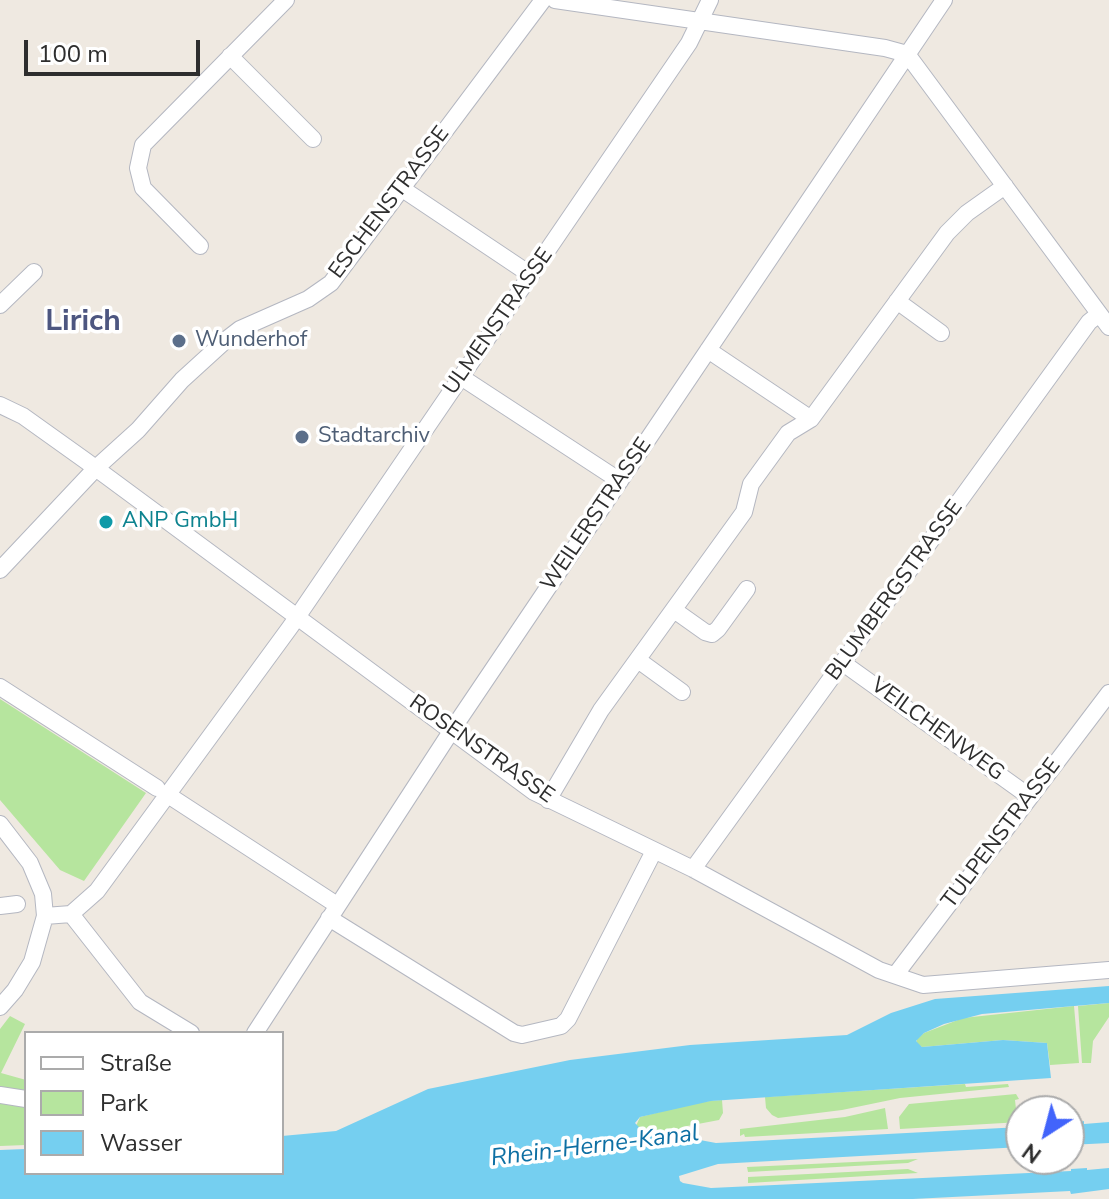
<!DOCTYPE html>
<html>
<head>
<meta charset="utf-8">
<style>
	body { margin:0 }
	#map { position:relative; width:1109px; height:1199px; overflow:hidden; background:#efe9e1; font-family:"Nunito Sans",sans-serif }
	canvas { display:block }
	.legend { position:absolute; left:24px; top:1031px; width:260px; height:144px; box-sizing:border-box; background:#fff; border:2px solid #ababab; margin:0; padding:10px 14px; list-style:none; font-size:24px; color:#2e2e2e }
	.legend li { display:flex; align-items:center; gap:16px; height:40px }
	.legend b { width:40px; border:2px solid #ababab }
	.north { position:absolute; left:1005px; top:1095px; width:80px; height:80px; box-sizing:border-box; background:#fff; border:2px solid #ababab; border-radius:50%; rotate:216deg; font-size:22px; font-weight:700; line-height:32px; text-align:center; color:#2e2e2e }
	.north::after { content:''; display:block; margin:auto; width:28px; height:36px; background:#4264fb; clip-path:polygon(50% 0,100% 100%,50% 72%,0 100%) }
	.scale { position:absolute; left:24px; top:40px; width:176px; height:36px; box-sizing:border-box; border:4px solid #2e2e2e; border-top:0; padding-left:10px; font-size:24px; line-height:28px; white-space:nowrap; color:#2e2e2e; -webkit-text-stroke:6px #fff; paint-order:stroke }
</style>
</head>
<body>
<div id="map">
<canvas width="1109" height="1199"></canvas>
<ul class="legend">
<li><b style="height:10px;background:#fff"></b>Straße</li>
<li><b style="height:22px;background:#b6e59e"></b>Park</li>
<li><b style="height:22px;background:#75cff0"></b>Wasser</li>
</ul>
<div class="north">N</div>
<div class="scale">100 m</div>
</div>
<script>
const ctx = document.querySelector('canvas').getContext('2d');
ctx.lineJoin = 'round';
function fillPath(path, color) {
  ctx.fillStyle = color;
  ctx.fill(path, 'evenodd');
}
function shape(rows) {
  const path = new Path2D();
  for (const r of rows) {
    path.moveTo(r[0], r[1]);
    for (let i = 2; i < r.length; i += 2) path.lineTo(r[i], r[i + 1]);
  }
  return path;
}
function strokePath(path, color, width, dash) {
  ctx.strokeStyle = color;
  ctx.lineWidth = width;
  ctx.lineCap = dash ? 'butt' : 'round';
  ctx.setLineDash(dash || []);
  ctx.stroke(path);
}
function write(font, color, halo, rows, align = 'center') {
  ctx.font = font + ' "Nunito Sans",sans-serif';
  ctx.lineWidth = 7;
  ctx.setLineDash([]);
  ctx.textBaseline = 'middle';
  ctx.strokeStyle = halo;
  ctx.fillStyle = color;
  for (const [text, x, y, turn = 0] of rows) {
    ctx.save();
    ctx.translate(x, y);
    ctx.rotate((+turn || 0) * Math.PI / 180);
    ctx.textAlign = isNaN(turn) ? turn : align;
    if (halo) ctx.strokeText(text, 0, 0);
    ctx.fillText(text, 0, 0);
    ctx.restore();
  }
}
fillPath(shape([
	[0,699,146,793,84,881,60,870,0,800],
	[1109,1003,1109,1017,1093,1041,1091,1063,1082,1063,1078,1006],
	[1074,1006,1079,1063,1050,1065,1047,1043,1003,1040,922,1047,916,1043,917,1039,924,1033,963,1018],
	[10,1016,25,1024,1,1073,26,1080,26,1145,0,1146,0,1029],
	[965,1084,966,1087,1008,1084,1009,1087,900,1098,842,1110,778,1118,772,1115,766,1108,765,1097],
	[1016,1094,1019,1099,1015,1100,1016,1109,1020,1109,1021,1122,900,1129,899,1117,909,1104],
	[722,1100,723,1113,719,1120,682,1127,676,1137,640,1129,636,1126,640,1117,699,1102],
	[885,1108,888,1129,745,1137,744,1134,740,1136,740,1129,845,1117],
	[918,1159,908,1163,748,1172,747,1167],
	[908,1169,918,1173,748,1183,748,1177]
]), '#b6e59e');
fillPath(shape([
	[1109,986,1109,1003,982,1014,944,1024,924,1033,916,1041,922,1047,1003,1040,1047,1043,1051,1078,711,1101,640,1117,635,1123,641,1129,716,1143,1021,1127,1021,1147,718,1164,679,1176,680,1181,683,1183,711,1188,1071,1171,1071,1169,1087,1168,1087,1170,1109,1168,1109,1189,1071,1194,1070,1191,913,1199,0,1199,0,1150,26,1149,26,1173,282,1173,282,1136,336,1131,428,1089,570,1060,690,1045,847,1035,891,1013,935,999],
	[1084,1121,1084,1124,1109,1122,1109,1143,1069,1145,1069,1125]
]), '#75cff0');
const minor = shape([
	[555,0,885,48,907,54,1109,327],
	[230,56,313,139],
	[401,188,531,275],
	[200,246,143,188,138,168,143,145,286,0],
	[897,301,941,333],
	[0,305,34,272],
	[708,350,811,419],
	[461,377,620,481],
	[0,405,23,416,86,461,534,792,693,869,879,970,923,985,1109,970],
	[0,570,96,468,138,430,182,380,227,339,240,329,308,299,331,283,543,0],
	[674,610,705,632,712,634,718,629,747,589],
	[638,660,682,692],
	[843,663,1030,797],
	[0,687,157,788],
	[168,795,337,905],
	[548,800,601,710,744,512,751,484,788,433,811,419,947,233,967,213,1005,186],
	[0,824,30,863,43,894,45,916,32,962,15,990,0,1007],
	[693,869,1089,322,1099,314],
	[0,906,17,904],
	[71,914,140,1002,191,1033],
	[45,916,71,914,97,891,291,626,689,43,710,0],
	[329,918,514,1033,522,1035,561,1026,568,1019,654,851],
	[896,974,1109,693],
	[255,1033,452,730,944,0],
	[0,1095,26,1099]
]);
strokePath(minor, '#b4b7c1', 18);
strokePath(minor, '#fff', 16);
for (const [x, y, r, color] of [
	[179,341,8,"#5c6f8a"],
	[302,437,8,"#5c6f8a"],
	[106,522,8,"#0f9aa8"]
]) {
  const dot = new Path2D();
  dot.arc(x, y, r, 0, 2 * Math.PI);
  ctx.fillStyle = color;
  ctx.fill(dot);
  strokePath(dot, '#fff', 3);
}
write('22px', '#2e2e2e', '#fff', [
	["ESCHENSTRASSE",390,203,-53],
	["ULMENSTRASSE",499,322,-55],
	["WEILERSTRASSE",597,515,-56],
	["BLUMBERGSTRASSE",895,591,-54],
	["VEILCHENWEG",937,730,36],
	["ROSENSTRASSE",481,750,35],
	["TULPENSTRASSE",1002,834,-53]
]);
write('22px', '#4e5e75', '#fff', [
	["Wunderhof",195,341],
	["Stadtarchiv",318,437]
], 'left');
write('22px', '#0d838f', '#fff', [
	["ANP GmbH",122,522]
], 'left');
write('italic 24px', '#0d6fa3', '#fff', [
	["Rhein-Herne-Kanal",595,1147,-7]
]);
write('bold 30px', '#4d5680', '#fff', [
	["Lirich",83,323]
]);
</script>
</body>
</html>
